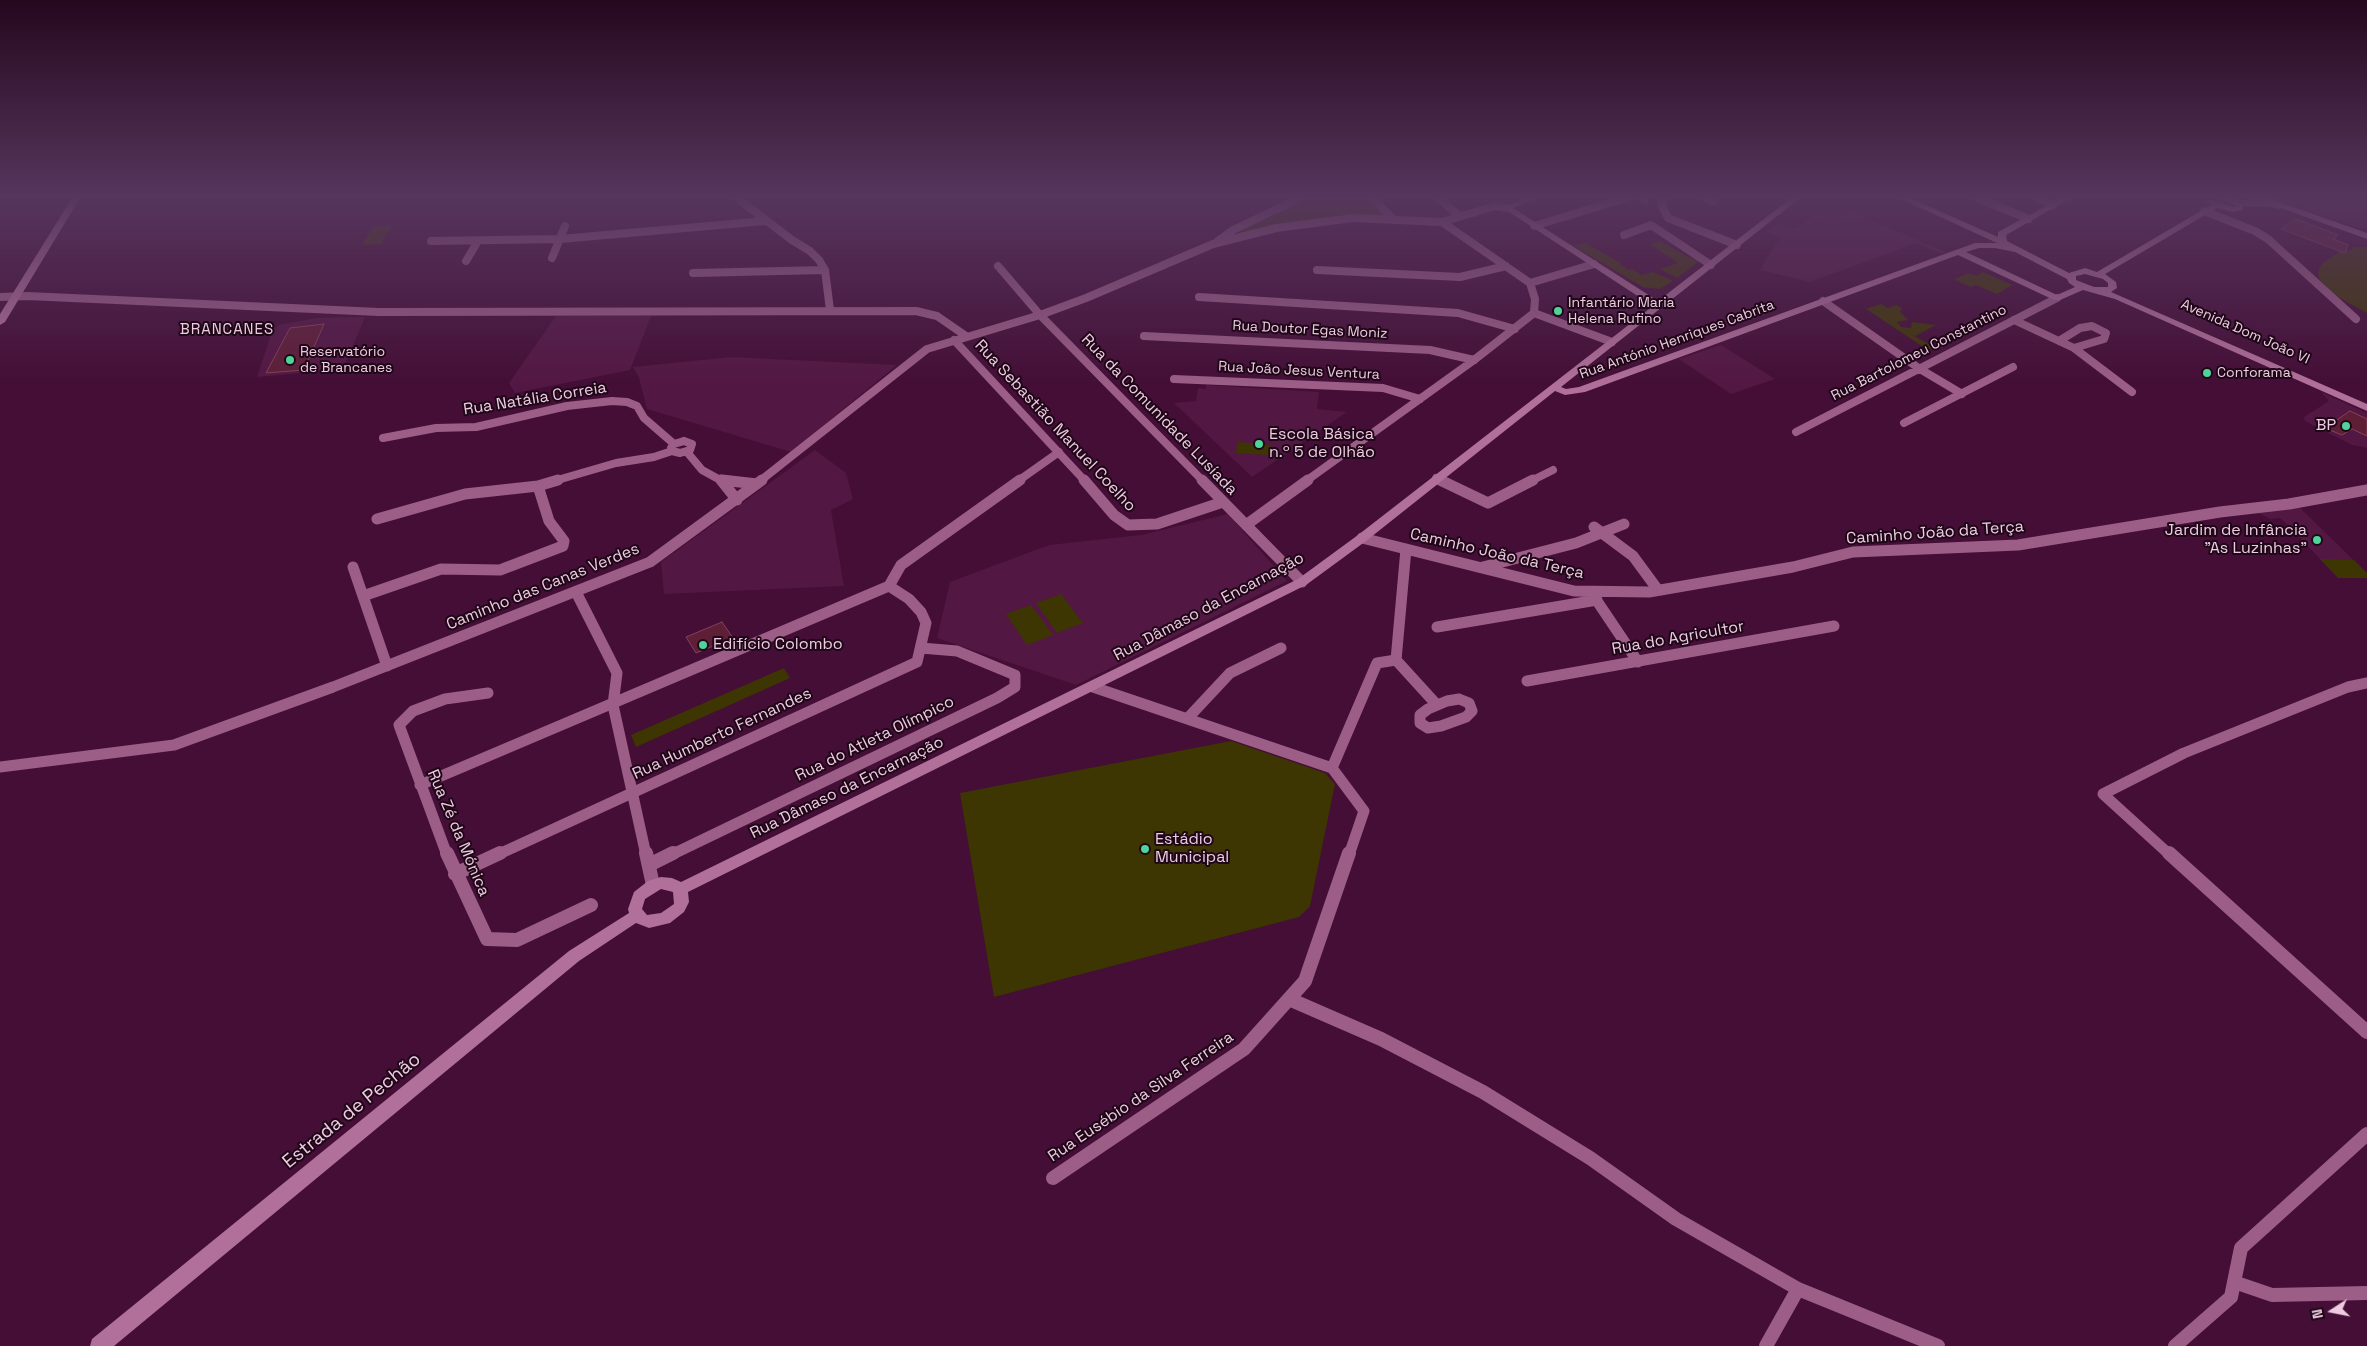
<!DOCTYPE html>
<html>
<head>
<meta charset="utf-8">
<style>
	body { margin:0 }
	#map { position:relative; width:2367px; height:1346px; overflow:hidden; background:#440e36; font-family:"Space Grotesk",sans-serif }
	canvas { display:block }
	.north { position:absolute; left:2307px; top:1286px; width:50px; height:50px; -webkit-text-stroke:4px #1e0717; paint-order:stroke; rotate:259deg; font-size:14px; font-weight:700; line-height:20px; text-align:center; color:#eecbe1 }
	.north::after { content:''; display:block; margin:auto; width:18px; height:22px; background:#eecbe1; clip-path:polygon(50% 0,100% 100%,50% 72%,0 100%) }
</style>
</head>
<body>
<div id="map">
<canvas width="2367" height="1346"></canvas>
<div class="north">N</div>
</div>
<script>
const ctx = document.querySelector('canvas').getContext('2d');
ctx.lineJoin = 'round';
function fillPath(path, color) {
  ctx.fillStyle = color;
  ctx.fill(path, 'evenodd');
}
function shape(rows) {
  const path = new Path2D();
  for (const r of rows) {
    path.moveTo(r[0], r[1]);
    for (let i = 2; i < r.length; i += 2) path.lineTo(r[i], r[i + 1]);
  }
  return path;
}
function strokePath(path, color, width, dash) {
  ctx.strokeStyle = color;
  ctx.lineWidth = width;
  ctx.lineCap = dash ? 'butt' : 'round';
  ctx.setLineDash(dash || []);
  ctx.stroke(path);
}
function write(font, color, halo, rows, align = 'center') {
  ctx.font = font + ' "Space Grotesk",sans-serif';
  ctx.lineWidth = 4;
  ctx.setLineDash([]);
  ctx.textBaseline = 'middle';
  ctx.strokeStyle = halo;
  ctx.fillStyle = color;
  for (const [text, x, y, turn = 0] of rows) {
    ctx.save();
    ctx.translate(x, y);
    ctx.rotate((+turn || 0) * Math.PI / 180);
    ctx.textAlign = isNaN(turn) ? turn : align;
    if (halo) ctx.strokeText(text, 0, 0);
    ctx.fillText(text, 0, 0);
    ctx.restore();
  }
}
fillPath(shape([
	[2272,198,2367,198,2367,229,2353,226],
	[1852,212,1946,252,1942,254,1916,243,1810,282,1760,270,1774,246,1782,238,1765,232,1777,223,1795,229,1816,213,1834,219],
	[556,316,651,316,630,370,515,393,509,383],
	[365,317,343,369,257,377,272,331,279,325,316,318],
	[1721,345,1775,379,1731,394,1679,359],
	[732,357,792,360,897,365,791,452,647,409,639,378,633,367],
	[1206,385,1319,392,1317,409,1347,412,1252,477,1174,403,1196,401,1198,388,1206,389],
	[2321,392,2367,413,2367,448,2352,445,2305,421,2304,417,2329,401],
	[815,450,846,473,853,499,831,510,844,586,664,594,661,562],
	[2297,505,2367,573,2367,578,2338,578,2285,522,2279,518,2270,519,2255,511],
	[1228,514,1287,581,1076,685,937,638,950,582,1049,545,1141,535]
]), '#531743');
fillPath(shape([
	[1303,198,1368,198,1386,216,1240,232,1238,230],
	[392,225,381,244,362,245,373,227],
	[1660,241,1686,256,1699,261,1677,278,1660,269,1678,263,1650,244],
	[1585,243,1621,263,1619,264,1629,270,1632,269,1642,275,1653,272,1673,281,1660,289,1643,287,1574,246],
	[2354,247,2367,247,2367,313,2333,294,2320,280,2318,274,2319,269,2323,263,2344,249,2349,251],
	[1983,272,2012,285,1997,294,1976,285,1971,287,1954,279,1969,273,1976,276],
	[1881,304,1888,308,1896,305,1902,308,1900,312,1908,320,1897,322,1901,327,1911,328,1912,322,1936,325,1915,336,1909,333,1934,347,1928,350,1866,309],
	[1238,442,1271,445,1270,455,1236,453],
	[2320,559,2354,560,2367,573,2367,578,2338,578],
	[1061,594,1083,623,1057,633,1036,603],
	[1031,605,1053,635,1027,645,1006,614],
	[784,668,790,678,636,747,631,735],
	[1231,741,1325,773,1335,784,1310,906,1299,917,994,997,960,793]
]), '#3d3602');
const building = shape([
	[2296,219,2338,235,2333,239,2348,245,2345,253,2281,229,2296,219],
	[324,324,304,370,266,373,290,328,324,324],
	[2350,411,2367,419,2367,436,2352,429,2342,435,2325,428,2350,411],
	[722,622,733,638,696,653,686,637,722,622]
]);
fillPath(building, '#5e1e36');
strokePath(building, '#854157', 1);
strokePath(shape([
	[737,198,792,240,810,251,819,260,825,270,830,310],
	[1373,198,1393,219],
	[1439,198,1459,216],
	[1641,198,1645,200],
	[1665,198,1661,204,1668,218,1737,245],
	[1705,198,1713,201],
	[1977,198,2029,219],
	[2038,198,2053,205],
	[2254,198,2279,205],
	[2204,211,2255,231,2268,239,2356,319],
	[1534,226,1626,198],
	[1624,235,1651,225,1711,265],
	[431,241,560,239,765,221],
	[1218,241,1233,230,1300,198],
	[552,258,565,226],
	[466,261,478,241],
	[998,266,1040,315,1203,481],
	[1317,270,1460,277,1506,266],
	[693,273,825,270],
	[1530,283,1594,264],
	[0,297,28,296,379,312,916,311,937,316,966,336],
	[1199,297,1458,313,1515,329],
	[1823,301,1920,369,1962,394],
	[1534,313,1612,342],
	[2014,320,2074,348,2132,392],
	[1144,336,1430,350,1474,360],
	[954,340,1085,481],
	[2059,341,2080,328,2092,326,2106,333,2104,339,2074,348],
	[1174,379,1383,388,1420,399],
	[1904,423,2013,367],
	[1796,432,2057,298],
	[383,438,436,428,476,427,567,406,612,401,627,402,637,406,644,418,674,444],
	[684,441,692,444,690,450,680,453,672,451,671,448,674,444,684,441],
	[687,452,702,470,722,481],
	[1436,478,1443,481],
	[721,480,733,481],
	[554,481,616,463,654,457,672,451],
	[760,481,927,349,1040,315,1086,298,1213,244,1276,228,1353,218,1442,222,1495,206,1507,208],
	[1018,481,1059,452],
	[1306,481,1474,360,1534,313,1535,299,1530,283,1442,222],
	[1531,481,1553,470]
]), '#9c5e87', 8);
strokePath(shape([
	[721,480,737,500],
	[722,480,757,484],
	[1084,480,1114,515,1128,525,1157,524,1223,502],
	[1202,480,1302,582],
	[1440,480,1488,503,1533,480],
	[377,519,465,494,538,486,558,480],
	[1246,525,1308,480],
	[1594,527,1633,556,1658,590],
	[1362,538,1574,591,1649,592,1793,567,1853,552,2018,545,2220,512,2289,504,2367,490],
	[1406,549,1396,660,1437,705],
	[353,567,387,666],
	[1483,567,1576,543,1624,524],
	[576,592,617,673,613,705,646,855],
	[1593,595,1638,662],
	[363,596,441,569,500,570,563,546,564,541,549,521,538,486],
	[1437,627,1597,600],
	[1527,681,1834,626],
	[1093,687,1332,768,1364,811,1349,855],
	[1459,699,1469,703,1472,711,1466,717,1441,726,1428,728,1420,723,1420,715,1428,709,1447,701,1459,699],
	[1187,719,1230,673,1281,648],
	[0,767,174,745,333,687,650,562,762,480],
	[1332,768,1377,663,1396,660],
	[420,785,889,586,901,565,1020,480],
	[447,855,399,725,413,711,445,699,488,693],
	[497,855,917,662,926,623,921,612,909,599,889,586],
	[671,855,997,698,1015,687,1015,675,957,651,921,648],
	[2170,855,2103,794,2184,753,2348,687,2367,683]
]), '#9c5e87', 11);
strokePath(shape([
	[447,853,487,939,517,940,591,905],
	[646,853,653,885],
	[2169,853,2367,1032],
	[649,865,673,853],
	[455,874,500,853],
	[1289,999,1381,1039,1483,1092,1590,1158,1676,1219,1798,1289,1938,1346],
	[1053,1178,1244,1049,1305,981,1349,853],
	[2234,1282,2272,1295,2367,1293],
	[1766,1346,1798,1289],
	[2175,1346,2231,1297,2241,1248,2367,1134]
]), '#9c5e87', 14);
fillPath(shape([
	[72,198,80,198,5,322,0,325,0,314,72,198],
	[1526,198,1537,198,1513,208,1658,301,1791,198,1800,198,1561,387,1566,389,1579,387,1975,243,1997,243,1899,198,1910,198,1998,237,1998,232,2061,198,2071,198,2006,235,2007,241,2069,273,2085,268,2097,272,2211,205,2207,202,2208,200,2214,200,2233,207,2235,207,2235,205,2217,198,2282,203,2367,233,2367,239,2278,207,2243,206,2243,210,2233,212,2217,208,2105,274,2116,282,2117,288,2111,292,2367,404,2367,411,2115,299,2083,290,2060,300,2054,300,1958,255,1585,392,1565,395,1555,391,1366,541,1306,585,688,892,689,902,684,912,670,923,649,928,636,923,579,961,114,1346,90,1346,92,1339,569,951,629,913,628,909,634,892,648,881,661,877,672,878,681,882,1298,579,1358,535,1653,306,1503,208,1526,198],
	[1979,248,1995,248,2015,252,2067,279,2069,283,2075,287,2057,295,1966,252,1979,248],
	[2085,274,2103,279,2108,283,2108,287,2094,287,2076,280,2076,276,2085,274],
	[661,889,673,892,674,904,661,913,647,915,642,909,645,899,661,889]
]), '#b1709a');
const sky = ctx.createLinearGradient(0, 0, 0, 386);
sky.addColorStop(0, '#25081e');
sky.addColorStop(0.51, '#56365d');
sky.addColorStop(1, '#56365d00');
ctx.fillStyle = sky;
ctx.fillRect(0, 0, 2367, 386);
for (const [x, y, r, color] of [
	[1558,311,5,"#4fd399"],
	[290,360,5,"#4fd399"],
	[2207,373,5,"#4fd399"],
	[2346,426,5,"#4fd399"],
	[1259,444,5,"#4fd399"],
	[2317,540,5,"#4fd399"],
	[703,645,5,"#4fd399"],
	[1145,849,5,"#4fd399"]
]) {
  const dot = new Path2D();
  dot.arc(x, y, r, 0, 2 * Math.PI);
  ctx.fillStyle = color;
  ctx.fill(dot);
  strokePath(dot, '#1e0717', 2);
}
write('14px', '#eecbe1', '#1e0717', [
	["Infantário Maria",1568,303],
	["Helena Rufino",1568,319],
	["Reservatório",300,352],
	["de Brancanes",300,368],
	["Conforama",2217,373]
], 'left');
write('14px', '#eecbe1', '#1e0717', [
	["Rua Doutor Egas Moniz",1310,330,3],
	["Avenida Dom João VI",2245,332,24],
	["Rua António Henriques Cabrita",1677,340,-20],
	["Rua Bartolomeu Constantino",1919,353,-27],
	["Rua João Jesus Ventura",1299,371,3]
]);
ctx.letterSpacing = '1px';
write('15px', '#eecbe1', '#1e0717', [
	["BRANCANES",227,330]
]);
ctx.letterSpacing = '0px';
write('16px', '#eecbe1', '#1e0717', [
	["Rua Natália Correia",535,399,-9],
	["Rua da Comunidade Lusíada",1159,415,46],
	["Rua Sebastião Manuel Coelho",1055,426,47],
	["Caminho João da Terça",1935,533,-4],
	["Caminho João da Terça",1497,554,13],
	["Caminho das Canas Verdes",543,587,-22],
	["Rua Dâmaso da Encarnação",1209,607,-28],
	["Rua do Agricultor",1678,638,-10],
	["Rua Humberto Fernandes",722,734,-25],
	["Rua do Atleta Olímpico",875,739,-26],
	["Rua Dâmaso da Encarnação",847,788,-26],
	["Rua Zé da Mónica",458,833,67],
	["Rua Eusébio da Silva Ferreira",1141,1097,-34]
]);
write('16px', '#eecbe1', '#1e0717', [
	["BP",2336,426,"right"],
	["Escola Básica",1269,435],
	["n.º 5 de Olhão",1269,453],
	["Jardim de Infância",2307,531,"right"],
	["\"As Luzinhas\"",2307,549,"right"],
	["Edifício Colombo",713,645],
	["Estádio",1155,840],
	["Municipal",1155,858]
], 'left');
write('19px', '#eecbe1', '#1e0717', [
	["Estrada de Pechão",352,1111,-39]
]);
</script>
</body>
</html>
